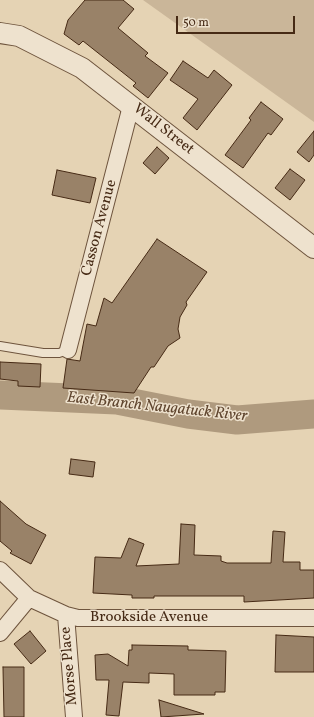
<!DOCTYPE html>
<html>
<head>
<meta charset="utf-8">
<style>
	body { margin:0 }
	#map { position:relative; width:314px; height:717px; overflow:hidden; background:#e5d3b4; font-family:Vollkorn,serif }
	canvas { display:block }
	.scale { position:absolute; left:176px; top:16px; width:119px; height:18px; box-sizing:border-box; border:2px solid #462a15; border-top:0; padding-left:5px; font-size:12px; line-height:14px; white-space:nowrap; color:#462a15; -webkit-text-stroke:3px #eee2ce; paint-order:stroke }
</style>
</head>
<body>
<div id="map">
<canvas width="314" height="717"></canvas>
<div class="scale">50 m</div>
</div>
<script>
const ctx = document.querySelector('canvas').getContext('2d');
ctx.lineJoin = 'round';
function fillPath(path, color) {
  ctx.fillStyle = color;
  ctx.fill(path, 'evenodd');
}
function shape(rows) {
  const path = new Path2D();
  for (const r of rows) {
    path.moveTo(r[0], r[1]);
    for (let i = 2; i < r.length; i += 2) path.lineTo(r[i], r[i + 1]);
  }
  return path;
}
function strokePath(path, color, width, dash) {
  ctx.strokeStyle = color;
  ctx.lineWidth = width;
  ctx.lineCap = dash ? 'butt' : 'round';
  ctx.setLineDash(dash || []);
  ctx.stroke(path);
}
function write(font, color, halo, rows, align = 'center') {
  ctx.font = font + ' Vollkorn,serif';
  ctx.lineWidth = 3;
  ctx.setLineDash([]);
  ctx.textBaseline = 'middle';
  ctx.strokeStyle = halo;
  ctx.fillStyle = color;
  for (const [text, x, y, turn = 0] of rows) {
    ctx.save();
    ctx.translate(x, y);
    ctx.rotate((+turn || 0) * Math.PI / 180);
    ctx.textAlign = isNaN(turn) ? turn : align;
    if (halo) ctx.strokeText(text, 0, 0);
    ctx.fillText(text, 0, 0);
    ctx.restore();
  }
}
fillPath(shape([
	[143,0,314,0,314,122]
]), '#cab699');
strokePath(shape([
	[0,395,117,400,188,414,237,420,314,414]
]), '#af9a7e', 29);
const building = shape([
	[85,0,123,0,134,9,118,28,148,53,145,56,168,73,148,98,133,86,136,83,83,41,79,45,64,34,68,20,85,0],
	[183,61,208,78,214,70,232,85,197,130,183,118,198,99,170,80,183,61],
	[261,102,283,119,271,135,268,133,243,168,225,155,251,120,249,118,261,102],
	[314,131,314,155,309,162,297,152,314,131],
	[157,147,169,158,155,174,143,163,157,147],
	[290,169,305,180,290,200,275,188,290,169],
	[57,170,96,178,90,203,52,195,57,170],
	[157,239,207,272,186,302,187,305,180,317,178,329,180,338,168,346,154,367,151,367,134,393,63,388,67,359,80,361,87,324,96,326,104,298,112,303,157,239],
	[0,362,41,364,40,387,18,386,18,381,0,379,0,362],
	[71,459,95,462,93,477,69,474,71,459],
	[0,501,26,524,46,535,31,564,10,553,12,551,0,541,0,501],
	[181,524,195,525,194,555,221,556,221,561,227,563,271,563,273,531,285,532,283,562,300,562,300,570,314,570,314,598,244,602,244,596,154,596,154,598,132,598,132,595,93,593,95,557,121,558,129,538,144,544,136,566,179,564,181,524],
	[30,631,46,651,31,664,14,644,30,631],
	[276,635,314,637,314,672,275,672,276,635],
	[132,645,188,646,188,650,192,650,226,651,225,692,215,692,215,695,174,695,174,674,149,673,149,683,123,682,119,716,106,715,109,680,96,680,95,655,108,654,128,666,129,650,132,650,132,645],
	[3,667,24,667,24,717,4,717,3,667],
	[159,700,204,714,161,717,159,700]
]);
fillPath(building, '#998268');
strokePath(building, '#462a15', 1);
const service = shape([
	[0,346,43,353,59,353,68,350]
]);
const minor = shape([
	[68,350,131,106],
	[0,570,29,598,66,615,78,618,314,618],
	[66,615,74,717],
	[0,633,29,598]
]);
const tertiary = shape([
	[0,33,19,36,82,68,314,248]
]);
strokePath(service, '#6e543d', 10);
strokePath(minor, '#6e543d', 18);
strokePath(tertiary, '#6e543d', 22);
strokePath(service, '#eee2ce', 8);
strokePath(minor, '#eee2ce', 16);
strokePath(tertiary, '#eee2ce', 20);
write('15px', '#462a15', '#eee2ce', [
	["Wall Street",163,130,38],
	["Casson Avenue",100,228,-75],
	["Brookside Avenue",149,618],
	["Morse Place",70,666,-95]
]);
write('italic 16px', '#60462f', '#eee2ce', [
	["East Branch Naugatuck River",157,408,6]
]);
</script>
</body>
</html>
